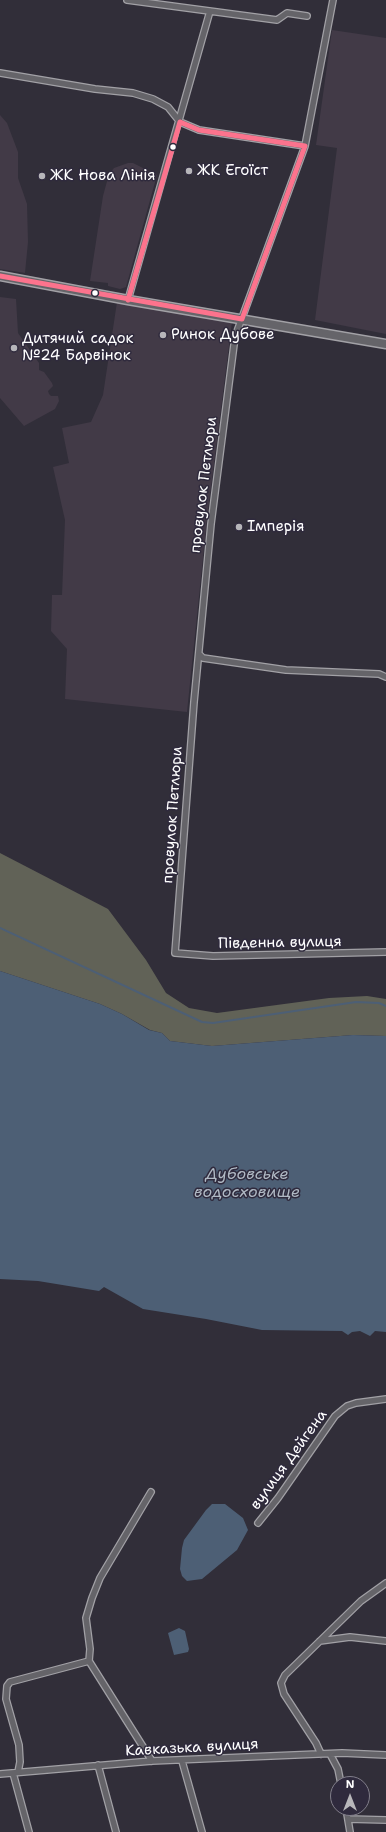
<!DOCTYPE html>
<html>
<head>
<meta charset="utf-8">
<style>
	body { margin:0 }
	#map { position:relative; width:386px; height:1832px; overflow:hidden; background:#312e39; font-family:"Shantell Sans",sans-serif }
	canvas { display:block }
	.north { position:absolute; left:330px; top:1776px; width:40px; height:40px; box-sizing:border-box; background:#2f2a3d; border:1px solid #827f8b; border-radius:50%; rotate:0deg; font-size:11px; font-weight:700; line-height:16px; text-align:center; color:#fff }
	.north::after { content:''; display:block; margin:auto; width:14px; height:18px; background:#b7b6ba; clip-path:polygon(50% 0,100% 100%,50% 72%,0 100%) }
</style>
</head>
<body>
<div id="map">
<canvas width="386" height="1832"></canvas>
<div class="north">N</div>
</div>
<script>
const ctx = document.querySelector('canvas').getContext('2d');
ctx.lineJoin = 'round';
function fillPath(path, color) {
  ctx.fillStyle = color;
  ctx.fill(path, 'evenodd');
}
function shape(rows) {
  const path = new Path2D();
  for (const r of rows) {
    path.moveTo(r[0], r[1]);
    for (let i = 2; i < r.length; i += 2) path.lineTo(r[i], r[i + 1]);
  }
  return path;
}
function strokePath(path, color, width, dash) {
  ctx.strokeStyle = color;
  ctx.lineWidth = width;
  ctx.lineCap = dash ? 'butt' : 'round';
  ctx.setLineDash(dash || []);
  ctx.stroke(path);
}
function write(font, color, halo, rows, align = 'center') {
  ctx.font = font + ' "Shantell Sans",sans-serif';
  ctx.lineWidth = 3;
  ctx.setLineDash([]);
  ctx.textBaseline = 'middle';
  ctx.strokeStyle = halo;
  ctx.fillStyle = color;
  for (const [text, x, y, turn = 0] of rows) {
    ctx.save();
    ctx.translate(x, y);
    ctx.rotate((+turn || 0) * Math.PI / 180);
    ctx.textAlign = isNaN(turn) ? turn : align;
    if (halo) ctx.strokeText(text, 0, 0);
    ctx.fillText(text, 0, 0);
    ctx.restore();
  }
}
fillPath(shape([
	[332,30,386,38,386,334,315,320,337,148,316,145],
	[0,115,7,123,18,152,18,178,27,204,28,242,25,273,0,269],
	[128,163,133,163,157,175,126,287,120,289,108,286,108,283,90,281,103,196,109,174,114,168],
	[0,297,16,299,18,333,39,363,39,370,44,372,52,383,53,386,48,391,49,394,51,396,58,396,59,401,55,409,24,426,0,398],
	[117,302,232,322,207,519,187,712,65,699,67,649,51,631,52,595,62,595,65,520,53,467,69,463,62,428,91,422,103,395]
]), '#423a47');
fillPath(shape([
	[0,853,108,909,146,960,166,993,189,1008,217,1013,329,998,367,996,386,999,386,1036,353,1035,212,1046,170,1041,162,1033,150,1030,122,1014,100,1004,0,971]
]), '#616257');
fillPath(shape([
	[0,971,100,1004,122,1014,149,1030,162,1033,170,1041,212,1046,353,1035,386,1036,386,1332,375,1331,370,1336,360,1331,352,1332,348,1335,342,1331,262,1330,206,1319,143,1309,104,1287,99,1291,38,1281,0,1279],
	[212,1504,225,1504,243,1518,248,1530,237,1550,202,1579,187,1581,182,1576,180,1569,182,1548,184,1540,206,1510],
	[179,1628,185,1631,189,1649,188,1652,174,1655,168,1633]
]), '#4d5f75');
strokePath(shape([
	[0,928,202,1022,213,1023,356,1002,379,1003,386,1006]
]), '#4d5f75', 2);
const street = shape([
	[127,0,277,20,287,13,307,16],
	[333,0,305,146,235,337,211,524,194,702,175,953,213,956,386,952],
	[0,73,95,89,133,93,153,99,168,107,180,122,199,130,305,146],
	[128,300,210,11],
	[199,654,203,658,286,670,379,674,386,677],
	[151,1492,100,1578,92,1598,86,1618,90,1649,89,1661,152,1761],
	[258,1523,278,1498,335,1416,347,1406,356,1403,386,1399],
	[320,1641,350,1637,386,1641],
	[321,1754,316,1743,284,1694,281,1683,285,1675,361,1601,386,1583],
	[330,1754,338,1769,341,1784],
	[182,1761,202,1832],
	[98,1765,116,1832],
	[18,1772,20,1762,19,1745,6,1699,7,1686,10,1682,89,1661],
	[13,1773,29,1832],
	[0,1774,152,1761,342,1753,386,1755],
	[346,1808,350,1832],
	[348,1819,386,1820]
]);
const secondary = shape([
	[0,276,128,300,386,344]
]);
strokePath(street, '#a2a1a6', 8);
strokePath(secondary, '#a2a1a6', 11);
strokePath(street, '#656469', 5.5);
strokePath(secondary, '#656469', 8);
strokePath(shape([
	[180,122,199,130,305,146],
	[0,276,242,319],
	[128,300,180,122],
	[242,319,305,146]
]), '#fc738d', 5);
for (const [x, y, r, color] of [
	[173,147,3.5,"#fff"],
	[189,171,4,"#b7b6ba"],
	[42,176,4,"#b7b6ba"],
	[95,293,3.5,"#fff"],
	[163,335,4,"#b7b6ba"],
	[14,348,4,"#b7b6ba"],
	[239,527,4,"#b7b6ba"]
]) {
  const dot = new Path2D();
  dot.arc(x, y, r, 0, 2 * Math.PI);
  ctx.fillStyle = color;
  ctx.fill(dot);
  strokePath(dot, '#2f2a3d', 1.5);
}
write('15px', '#fff', '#2f2a3d', [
	["ЖК Егоїст",197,171],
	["ЖК Нова Лінія",50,176],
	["Ринок Дубове",171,335],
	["Дитячий садок",22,339],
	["№24 Барвінок",22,356],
	["Імперія",247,527]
], 'left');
write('15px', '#fff', '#2f2a3d', [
	["провулок Петлюри",204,485,-83],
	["провулок Петлюри",173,815,-86],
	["Південна вулиця",280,943,-1],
	["вулиця Дейгена",289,1460,-54],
	["Кавказька вулиця",192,1748,-3]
]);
write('italic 16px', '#b0b9c4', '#2f2a3d', [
	["Дубовське",247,1175],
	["водосховище",247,1193]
]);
</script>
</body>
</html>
